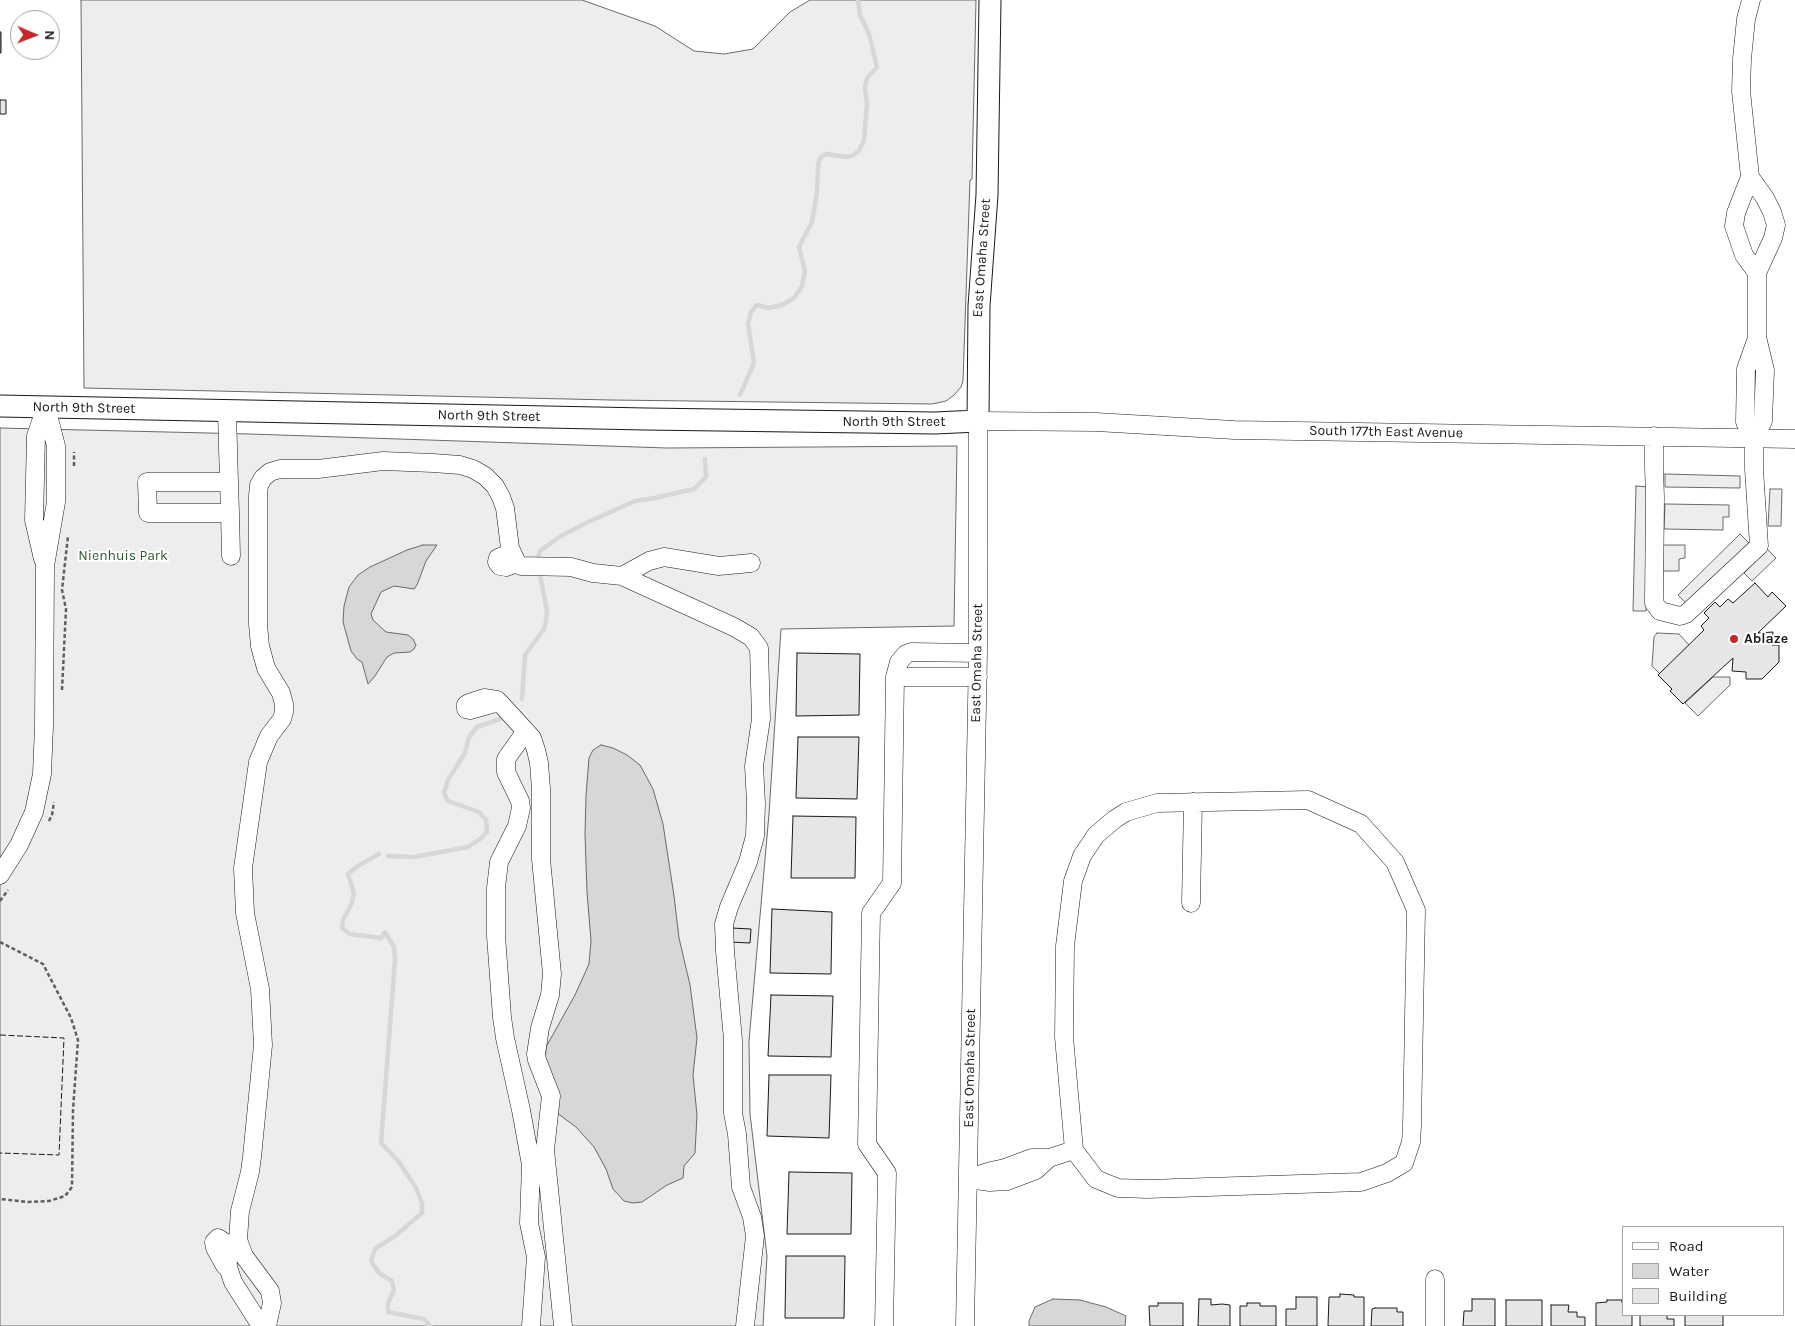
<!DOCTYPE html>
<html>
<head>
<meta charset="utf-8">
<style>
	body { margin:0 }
	#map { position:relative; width:1795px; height:1326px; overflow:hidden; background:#fff; font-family:Karla,sans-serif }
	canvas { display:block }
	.legend { position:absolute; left:1622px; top:1226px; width:162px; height:90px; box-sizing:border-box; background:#fff; border:1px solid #a3a3a3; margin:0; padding:6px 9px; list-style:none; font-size:15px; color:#1a1a1a }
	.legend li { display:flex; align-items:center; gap:10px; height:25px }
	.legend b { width:25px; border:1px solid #a3a3a3 }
	.north { position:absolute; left:10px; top:10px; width:50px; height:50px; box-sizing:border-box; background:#fff; border:1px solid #a3a3a3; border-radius:50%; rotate:91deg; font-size:14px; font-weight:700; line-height:20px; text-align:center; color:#1a1a1a }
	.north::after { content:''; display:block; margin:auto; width:18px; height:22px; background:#c62828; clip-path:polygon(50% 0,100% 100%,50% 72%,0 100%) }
</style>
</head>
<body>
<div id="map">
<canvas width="1795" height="1326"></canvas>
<ul class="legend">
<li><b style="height:6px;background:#fff"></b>Road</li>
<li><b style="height:14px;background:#d7d7d7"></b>Water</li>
<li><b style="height:14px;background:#e6e6e6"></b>Building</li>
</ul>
<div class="north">N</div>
</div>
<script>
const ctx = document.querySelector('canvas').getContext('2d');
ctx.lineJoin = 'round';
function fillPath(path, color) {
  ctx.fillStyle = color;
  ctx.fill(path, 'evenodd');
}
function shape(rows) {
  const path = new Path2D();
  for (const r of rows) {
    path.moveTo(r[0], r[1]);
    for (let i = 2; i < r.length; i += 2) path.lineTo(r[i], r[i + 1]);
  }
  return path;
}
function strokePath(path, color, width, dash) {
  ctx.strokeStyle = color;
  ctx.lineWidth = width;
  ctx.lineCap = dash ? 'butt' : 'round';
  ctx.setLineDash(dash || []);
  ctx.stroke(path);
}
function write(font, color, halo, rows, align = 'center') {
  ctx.font = font + ' Karla,sans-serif';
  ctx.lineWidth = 4;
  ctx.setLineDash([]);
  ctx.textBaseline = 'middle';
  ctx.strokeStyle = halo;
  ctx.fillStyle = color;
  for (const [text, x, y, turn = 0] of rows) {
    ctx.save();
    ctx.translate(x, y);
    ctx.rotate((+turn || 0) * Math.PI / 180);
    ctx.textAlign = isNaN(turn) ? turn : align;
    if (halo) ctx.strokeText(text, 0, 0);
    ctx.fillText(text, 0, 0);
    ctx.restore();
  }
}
const built = shape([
	[81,0,582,0,655,26,694,51,724,54,753,49,790,12,810,0,976,0,972,179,970,180,963,381,961,387,954,395,946,401,932,404,611,400,84,388,81,0],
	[0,428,250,434,667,448,957,446,954,626,781,629,769,814,749,1041,750,1114,767,1256,763,1326,0,1326,0,428],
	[1665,474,1740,476,1740,488,1665,487,1665,474],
	[1636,486,1649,487,1646,611,1633,611,1636,486],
	[1770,489,1782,489,1781,526,1768,526,1770,489],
	[1665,504,1729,505,1729,517,1723,517,1723,530,1664,529,1665,504],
	[1740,534,1749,543,1687,604,1678,595,1740,534],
	[1663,545,1685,545,1685,558,1679,559,1679,571,1663,571,1663,545],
	[1767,549,1776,558,1752,581,1744,573,1767,549],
	[1657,633,1679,634,1689,645,1660,674,1652,666,1654,637,1657,633],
	[1713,677,1730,677,1730,685,1698,716,1685,703,1713,677]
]);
fillPath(built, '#ededed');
strokePath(built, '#6a6a6a', 1);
const water = shape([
	[423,545,437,545,426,561,417,585,414,589,394,586,381,592,371,614,373,620,386,632,408,635,413,639,416,645,414,649,410,652,394,653,387,657,375,676,368,684,362,662,357,659,351,651,343,622,344,606,349,587,358,575,370,567,407,550,423,545],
	[601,745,613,748,627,755,640,765,653,789,663,824,674,896,679,938,690,985,697,1038,693,1075,697,1115,695,1153,684,1166,683,1178,667,1185,642,1202,633,1203,624,1201,613,1189,606,1169,594,1147,576,1127,557,1113,545,1065,546,1047,575,995,589,964,591,941,587,892,585,834,586,796,589,758,593,750,601,745],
	[1053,1299,1080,1300,1106,1307,1126,1316,1125,1326,1029,1326,1029,1321,1035,1307,1053,1299]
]);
fillPath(water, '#d7d7d7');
strokePath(water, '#6a6a6a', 1);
strokePath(shape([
	[740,395,754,363,748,324,751,312,757,305,768,308,782,305,794,298,802,286,805,271,799,247,812,222,817,193,818,165,820,158,826,154,846,157,852,156,859,151,864,140,867,104,865,88,867,78,877,67,869,34,860,15,858,0],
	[538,558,540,551,561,536,586,523,635,501,655,498,694,489,706,477,705,459],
	[522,699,525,655,544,629,546,622,547,611,540,575],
	[379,854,358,866,348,874,354,893,352,903,343,920,342,928,350,934,381,938,385,932,394,947,395,960,381,1143,399,1162,416,1188,422,1203,422,1213,395,1236,375,1249,371,1261,379,1273,392,1281,394,1290,388,1303,388,1312,424,1319,430,1326],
	[388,856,414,857,468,847,480,839,487,832,486,820,479,812,448,801,444,793,448,780,465,753,469,737,477,727,503,718]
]), '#d7d7d7', 4.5);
const building = shape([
	[0,32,1,32,1,53,0,53,0,32],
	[0,100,6,100,6,114,0,114,0,100],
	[1755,583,1768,597,1772,592,1786,606,1758,633,1773,632,1772,645,1779,645,1779,662,1762,679,1746,679,1746,672,1732,671,1733,658,1683,704,1670,691,1672,689,1658,675,1704,630,1701,626,1709,618,1704,613,1715,602,1720,607,1728,599,1733,603,1755,583],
	[797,653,860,654,859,715,796,716,797,653],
	[798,737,859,737,857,799,796,798,798,737],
	[793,816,856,817,855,878,791,878,793,816],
	[772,909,832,912,831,974,770,973,772,909],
	[731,928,751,929,750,943,730,942,731,928],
	[771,995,833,996,831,1057,768,1056,771,995],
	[769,1075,831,1075,829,1138,767,1136,769,1075],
	[789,1172,852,1173,851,1234,787,1234,789,1172],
	[786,1256,845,1256,844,1318,785,1318,786,1256],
	[1340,1294,1354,1295,1354,1297,1364,1297,1364,1326,1328,1326,1329,1297,1340,1297,1340,1294],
	[1296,1297,1317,1297,1317,1326,1286,1326,1286,1309,1296,1309,1296,1297],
	[1199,1299,1211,1299,1211,1305,1222,1304,1230,1305,1230,1326,1198,1326,1199,1299],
	[1472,1299,1495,1299,1495,1326,1463,1326,1464,1311,1472,1311,1472,1299],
	[1506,1300,1542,1300,1542,1326,1506,1326,1506,1300],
	[1607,1300,1622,1300,1622,1303,1624,1303,1624,1315,1632,1315,1632,1326,1596,1326,1596,1303,1607,1302,1607,1300],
	[1158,1303,1183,1303,1183,1326,1150,1326,1149,1306,1158,1306,1158,1303],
	[1247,1303,1260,1303,1260,1306,1276,1306,1276,1326,1240,1326,1240,1306,1247,1306,1247,1303],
	[1551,1305,1569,1305,1568,1312,1577,1312,1577,1317,1585,1317,1585,1326,1551,1326,1551,1305],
	[1375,1308,1397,1308,1397,1312,1403,1312,1403,1326,1371,1326,1372,1309,1375,1308],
	[1640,1315,1667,1315,1667,1319,1674,1319,1674,1326,1640,1326,1640,1315],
	[1685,1315,1723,1315,1723,1326,1685,1326,1685,1315]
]);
fillPath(building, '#e6e6e6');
strokePath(building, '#1a1a1a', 1);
const minor = shape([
	[1751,0,1746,19,1742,59,1741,91,1750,177,1736,213,1734,226,1744,255,1757,273],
	[227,412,229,482,230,513,148,513,147,482,229,482],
	[1654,436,1654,468,1655,497,1654,603,1660,611,1680,616,1686,614,1759,546,1754,469,1754,438,1763,421,1765,370,1757,337,1757,273,1773,238,1776,225,1772,212,1765,198,1750,177],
	[1754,438,1745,422,1746,369,1757,338],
	[230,513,231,556],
	[512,552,498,558,497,562,500,566,506,567,517,563],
	[43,559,34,520,36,436,46,407],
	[622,576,649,561,664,557,719,566,751,563],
	[895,677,978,677],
	[501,704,495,703,470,710,466,709,466,705,469,703,484,698,497,700,501,704,532,738,536,750,539,763,541,789,541,859,552,974,550,995,540,1028,536,1054,537,1060,551,1096,545,1150,563,1326],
	[526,731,506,759,506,772,520,801,521,808,517,826,499,862,496,888,496,936,502,1017,505,1038,521,1110,531,1165,529,1223,536,1257,531,1326],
	[1308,800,1361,824,1395,862,1416,910,1412,1126,1411,1142,1404,1163,1387,1173,1361,1182,1147,1189,1118,1188,1096,1179,1074,1150,1064,1037,1065,946,1073,881,1082,856,1096,835,1115,819,1126,812,1157,803,1308,800],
	[0,875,19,845,34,812,42,774,44,726,45,566,56,502,56,446,46,407],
	[1191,903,1193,802],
	[968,1178,991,1171,1005,1168,1032,1158,1049,1158,1074,1150],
	[976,1180,990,1182,1007,1181,1036,1170,1049,1158],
	[225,1266,215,1248,214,1242,218,1238,227,1244,228,1267,233,1282,261,1326],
	[267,1326,272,1303,270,1291,244,1256,238,1240,240,1211,250,1172,252,1157,263,1045,260,989,245,913,243,868,258,762,269,736,282,719,284,712,284,704,281,693,266,668,260,646,258,624,258,496,259,485,263,478,270,472,280,469,318,469,383,461,433,463,460,465,473,469,485,476,495,486,501,497,505,508,510,548,517,563,521,566,571,567,593,573,622,576,734,627,751,637,759,648,761,719,754,766,756,803,755,836,748,862,729,907,724,924,725,951,733,1040,733,1113,737,1134,741,1187,752,1217,755,1236,745,1326],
	[884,1326,887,1173,867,1144,871,913,892,883,895,677,899,662,906,654,911,652,978,653],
	[965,1326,978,653,978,421,1096,422,1234,430,1795,439],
	[1435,1326,1435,1279]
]);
const major = shape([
	[0,406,646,419,935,423,978,421,979,306,987,195,990,0]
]);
strokePath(minor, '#1a1a1a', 19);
strokePath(major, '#1a1a1a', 23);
strokePath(shape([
	[74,466,74,452],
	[62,690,66,609,62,590,68,536],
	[49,821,52,815,54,802],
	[0,901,8,890],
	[0,942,43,964,71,1018,78,1040,73,1110,72,1187,65,1196,49,1201,28,1202,0,1199]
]), '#5f5f5f', 2.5, [4, 2.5]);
strokePath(minor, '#fff', 18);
strokePath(major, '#fff', 21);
strokePath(shape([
	[0,1035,64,1038,59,1155,0,1153]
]), '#1a1a1a', 1, [6, 2.5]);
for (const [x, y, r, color] of [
	[1734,639,5,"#c62828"]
]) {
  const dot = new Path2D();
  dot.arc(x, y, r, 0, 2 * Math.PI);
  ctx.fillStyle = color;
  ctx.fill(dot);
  strokePath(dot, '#fff', 2);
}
write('14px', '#1a1a1a', '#fff', [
	["East Omaha Street",982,258,-86],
	["North 9th Street",84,408,1],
	["North 9th Street",489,416,1],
	["North 9th Street",894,422],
	["South 177th East Avenue",1386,432,1],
	["East Omaha Street",977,663,-89],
	["East Omaha Street",970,1068,-89]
]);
write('14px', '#2b5a34', '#fff', [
	["Nienhuis Park",123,556]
]);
write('bold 14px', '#1a1a1a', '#fff', [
	["Ablaze",1744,639]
], 'left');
</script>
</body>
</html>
